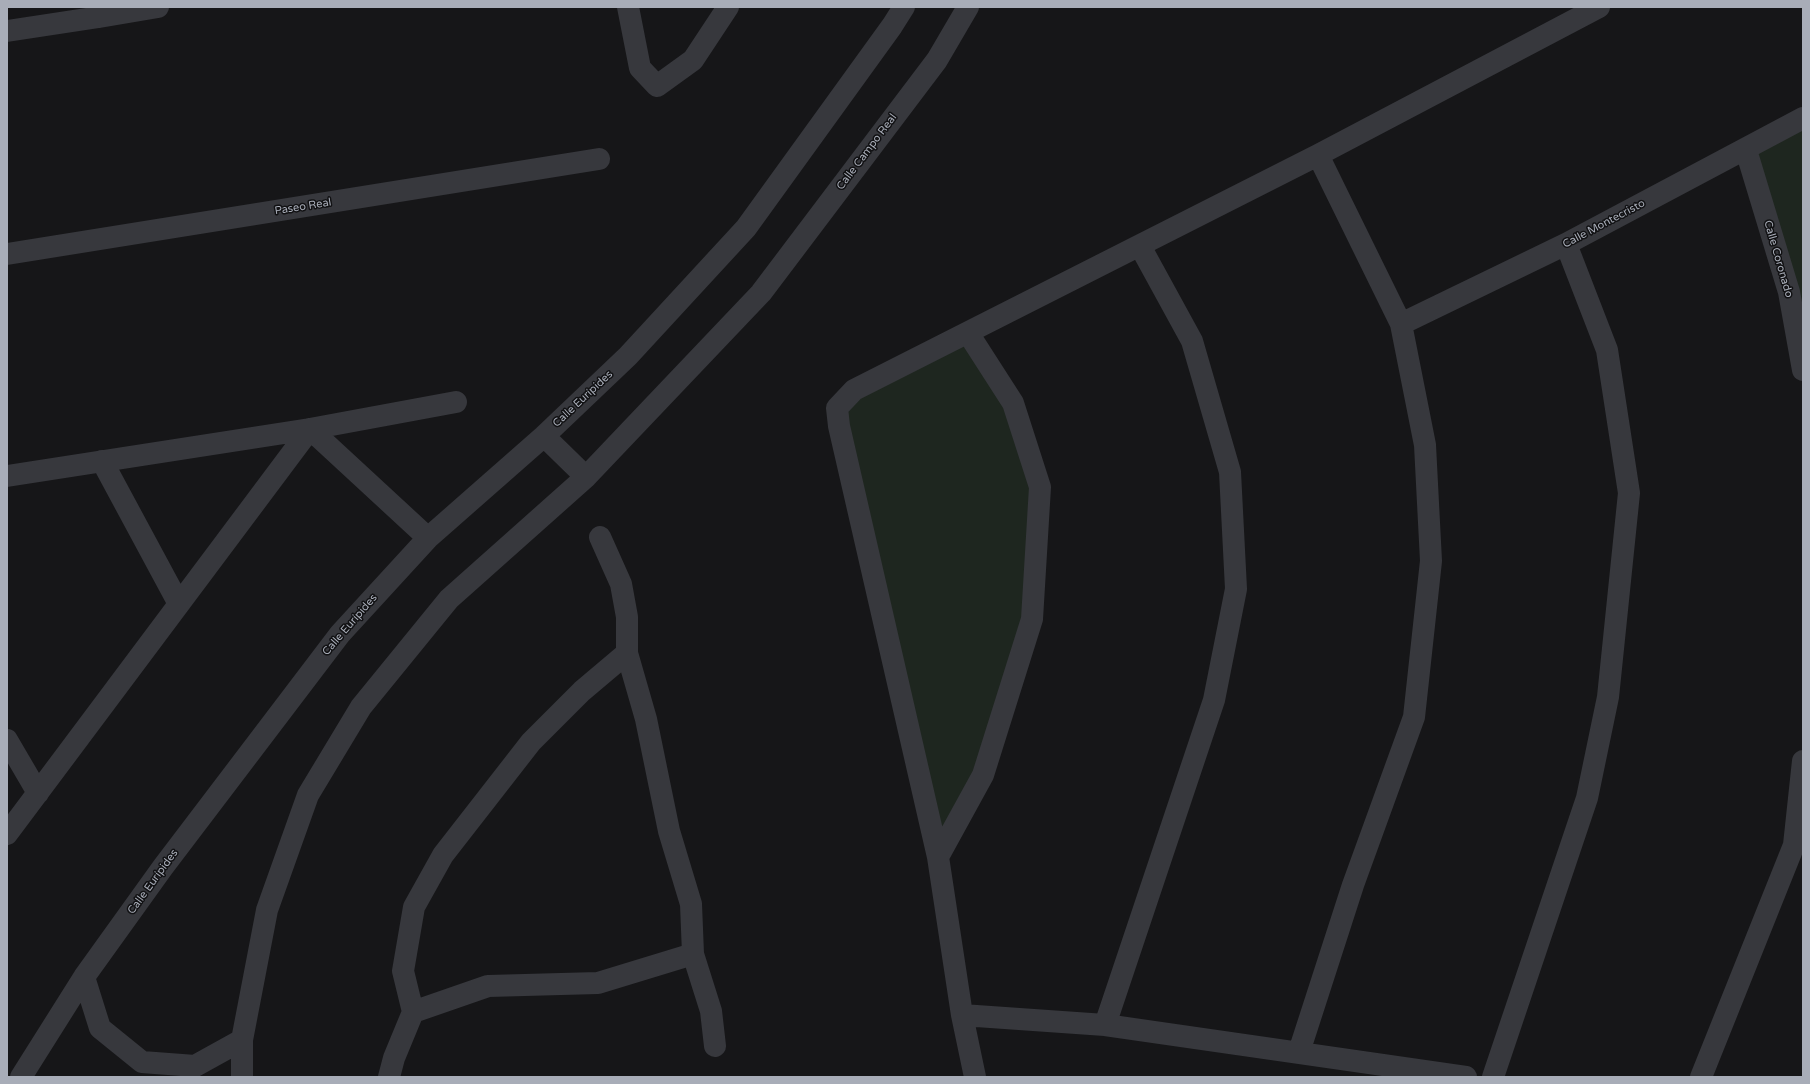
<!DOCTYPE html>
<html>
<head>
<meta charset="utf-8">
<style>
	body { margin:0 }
	#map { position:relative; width:1810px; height:1084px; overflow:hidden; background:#161618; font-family:"Varela Round",sans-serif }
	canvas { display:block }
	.frame { position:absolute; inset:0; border:8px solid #a8adb8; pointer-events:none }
</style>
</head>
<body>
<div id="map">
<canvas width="1810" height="1084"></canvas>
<div class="frame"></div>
</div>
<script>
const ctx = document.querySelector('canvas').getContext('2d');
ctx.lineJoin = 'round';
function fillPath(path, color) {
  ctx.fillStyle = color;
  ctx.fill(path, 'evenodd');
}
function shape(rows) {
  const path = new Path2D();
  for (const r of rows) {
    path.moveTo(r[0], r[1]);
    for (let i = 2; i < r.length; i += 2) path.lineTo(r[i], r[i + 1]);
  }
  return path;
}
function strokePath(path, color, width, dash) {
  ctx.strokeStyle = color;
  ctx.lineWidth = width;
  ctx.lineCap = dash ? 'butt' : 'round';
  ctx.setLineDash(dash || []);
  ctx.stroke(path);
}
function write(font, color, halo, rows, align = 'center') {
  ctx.font = font + ' "Varela Round",sans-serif';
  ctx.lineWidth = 3;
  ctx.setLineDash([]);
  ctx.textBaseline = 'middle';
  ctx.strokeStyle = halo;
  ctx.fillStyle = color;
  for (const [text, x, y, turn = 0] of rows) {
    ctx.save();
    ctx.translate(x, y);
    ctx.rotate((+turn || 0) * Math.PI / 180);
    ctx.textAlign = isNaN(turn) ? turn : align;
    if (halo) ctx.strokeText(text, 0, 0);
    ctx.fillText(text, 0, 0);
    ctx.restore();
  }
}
fillPath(shape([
	[1803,118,1803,370,1746,150],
	[968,333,1013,403,1040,487,1032,619,983,775,938,857,839,426,854,390]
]), '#1e261f');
strokePath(shape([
	[98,7,99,17,158,7],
	[628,7,640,68,657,86,693,60,728,7],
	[7,31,99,17],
	[1746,150,1789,292,1803,370],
	[7,254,599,159],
	[1401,324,1566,244,1803,118],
	[310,429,428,538],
	[544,436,586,477],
	[102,461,179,604],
	[7,476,310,429,456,402],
	[600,537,621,584,627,617,627,653,646,719,669,831,691,904,693,954,711,1011,715,1046],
	[7,740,38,793],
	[7,834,310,429],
	[1794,845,1803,761],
	[938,857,983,775,1032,619,1040,487,1013,403,968,333],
	[84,977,100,1028,142,1062,195,1066,242,1040],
	[413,1012,488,986,598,983,693,954],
	[962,1015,1105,1025,1466,1077],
	[1105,1025,1214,700,1236,589,1230,472,1192,341,1140,246],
	[1299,1052,1353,885,1414,717,1431,561,1425,445,1401,324,1318,155],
	[21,1077,84,977,163,867,340,634,428,538,544,436,628,356,746,228,892,26,904,7],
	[242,1077,242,1040,267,910,308,795,361,707,449,599,586,477,761,293,937,60,968,7],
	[389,1077,394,1058,413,1012,403,971,414,907,443,855,531,742,582,691,627,653],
	[975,1077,962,1015,938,857,839,426,837,408,854,390,1318,155,1599,7],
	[1493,1077,1587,798,1608,697,1629,493,1607,350,1566,244],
	[1701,1077,1794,845,1803,830]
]), '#37383d', 22);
write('11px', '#a8adb8', '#111113', [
	["Calle Campo Real",867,152,-53],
	["Paseo Real",303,207,-9],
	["Calle Montecristo",1604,224,-28],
	["Calle Coronado",1778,259,74],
	["Calle Eurípides",583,399,-43],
	["Calle Eurípides",350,625,-49],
	["Calle Eurípides",153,882,-54]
]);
</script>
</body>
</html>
